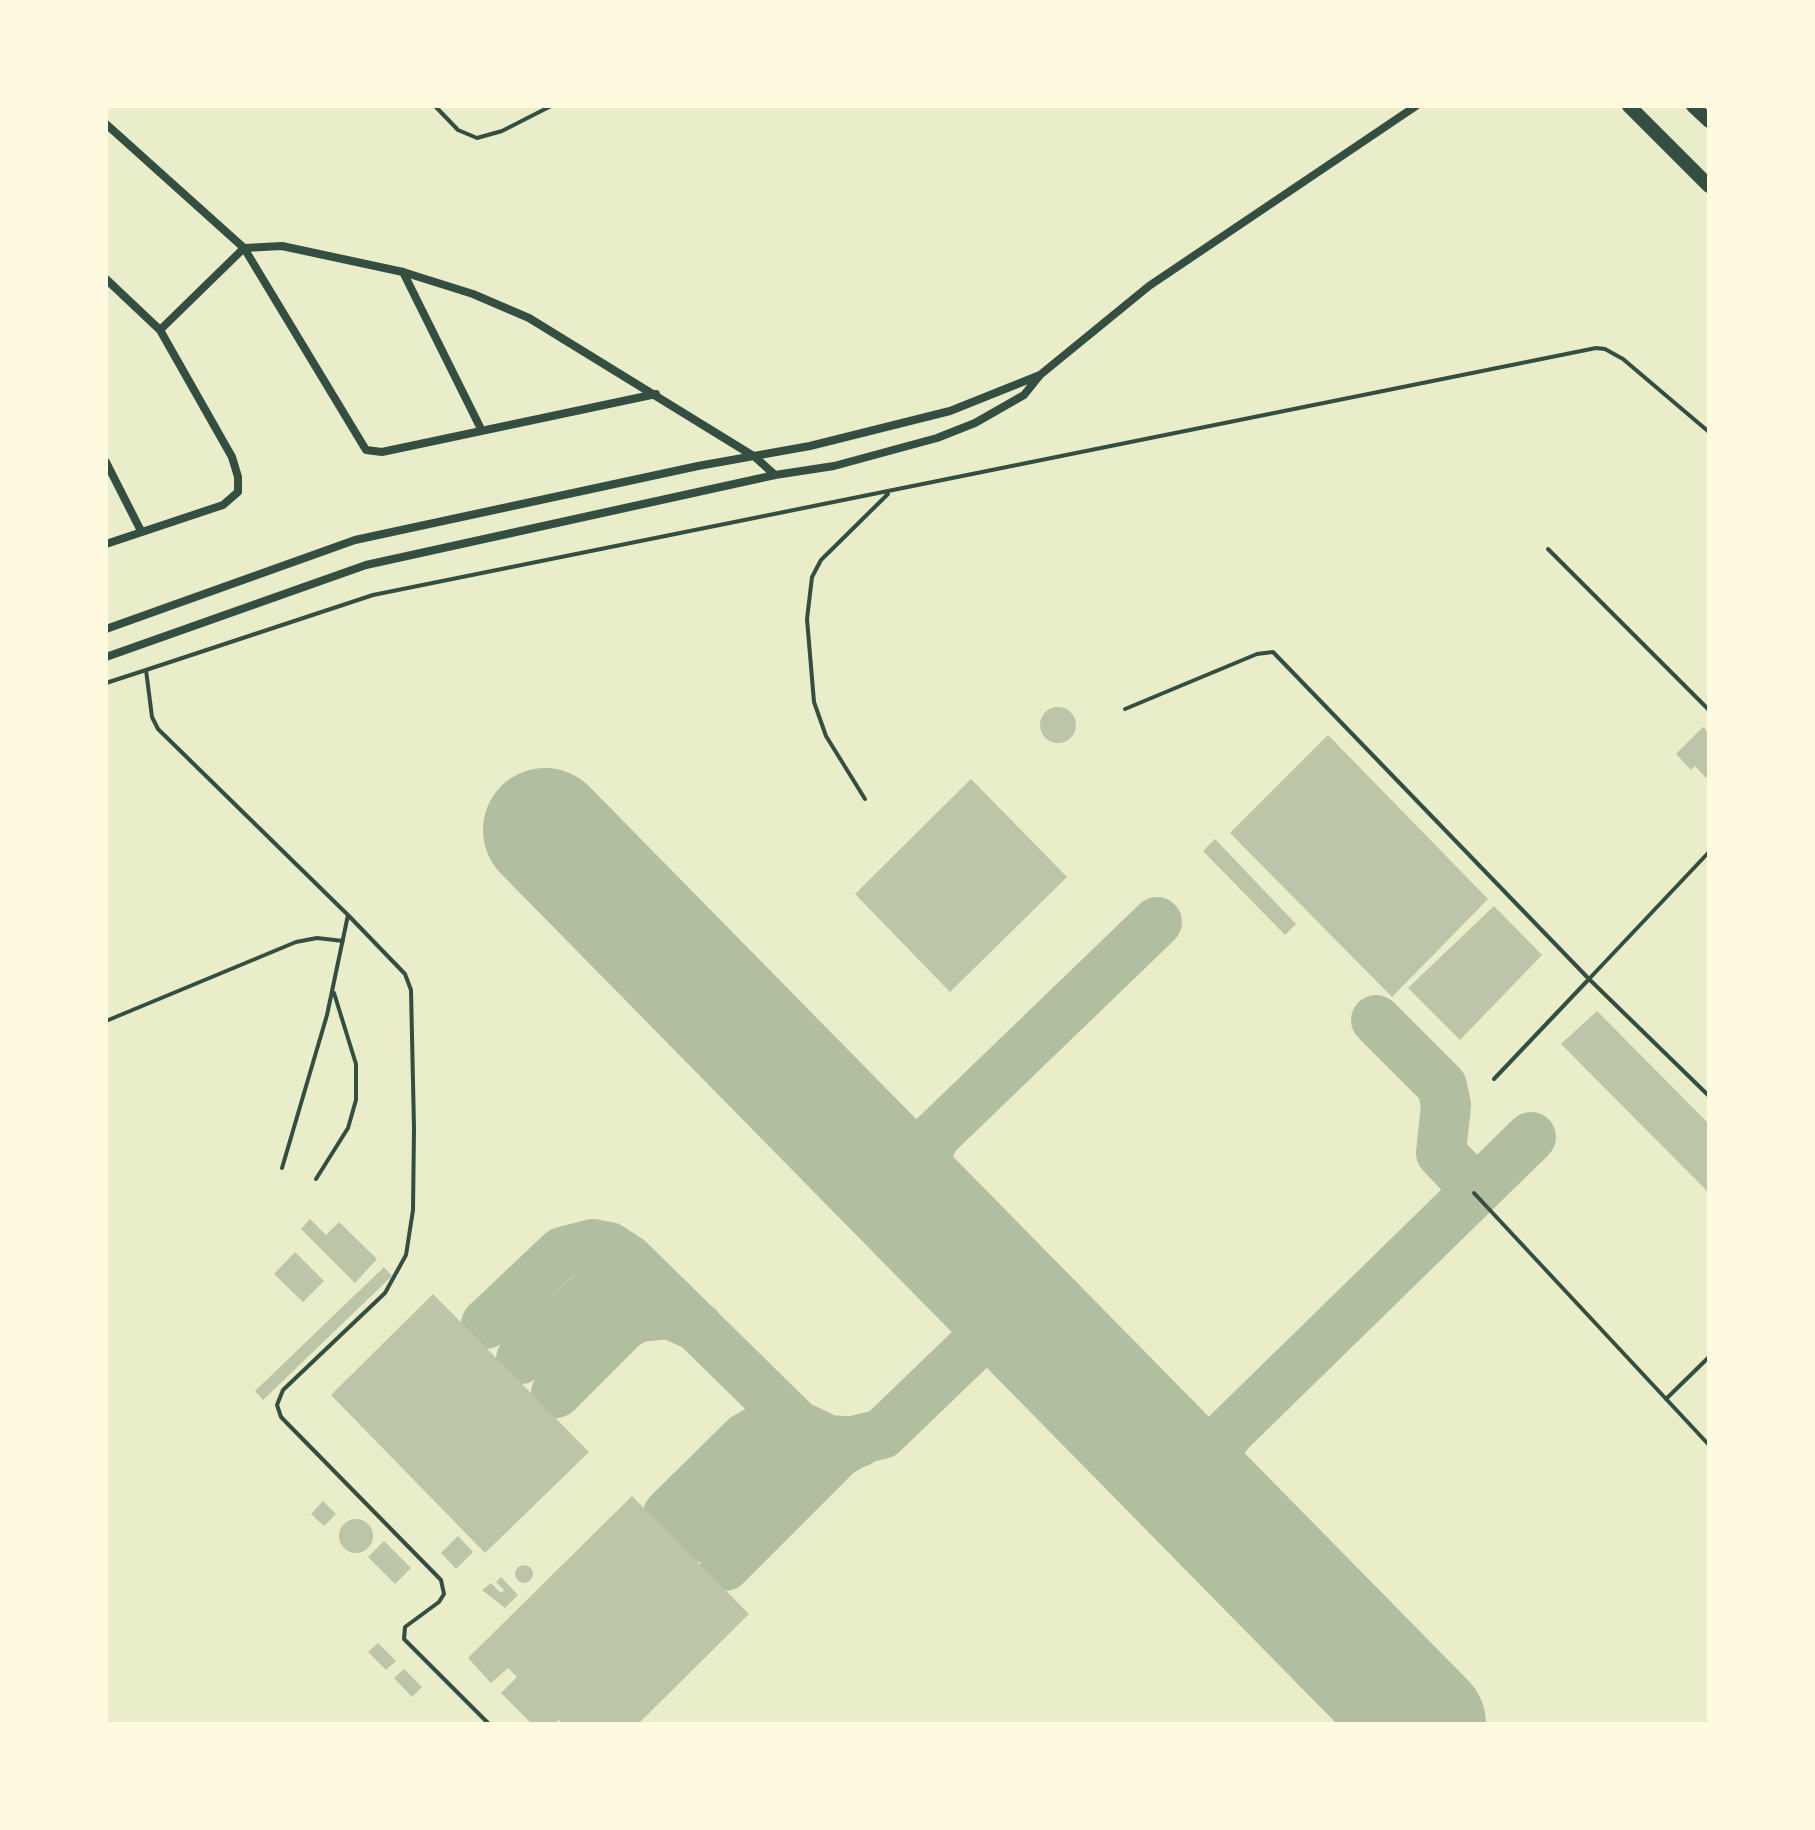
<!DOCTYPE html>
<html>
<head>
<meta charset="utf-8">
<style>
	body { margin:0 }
	#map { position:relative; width:1815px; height:1830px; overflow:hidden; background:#e9edc9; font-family:"Golos Text",sans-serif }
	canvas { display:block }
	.frame { position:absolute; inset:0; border:108px solid #fefae0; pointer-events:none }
</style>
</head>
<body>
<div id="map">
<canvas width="1815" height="1830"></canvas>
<div class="frame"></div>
</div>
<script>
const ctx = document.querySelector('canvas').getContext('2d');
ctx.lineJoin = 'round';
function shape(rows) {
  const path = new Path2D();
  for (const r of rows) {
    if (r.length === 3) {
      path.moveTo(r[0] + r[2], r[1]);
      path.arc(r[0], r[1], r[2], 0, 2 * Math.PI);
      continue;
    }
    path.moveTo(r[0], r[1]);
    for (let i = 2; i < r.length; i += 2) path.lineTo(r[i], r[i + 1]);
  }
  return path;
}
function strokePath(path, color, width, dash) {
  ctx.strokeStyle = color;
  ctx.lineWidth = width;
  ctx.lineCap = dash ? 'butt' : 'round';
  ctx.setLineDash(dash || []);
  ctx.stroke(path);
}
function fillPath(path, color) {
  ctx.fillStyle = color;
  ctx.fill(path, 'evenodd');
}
strokePath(shape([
	[1376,1020,1442,1086,1446,1105,1441,1153,1476,1190],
	[933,1223,923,1180,924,1163,934,1137,1157,922],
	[486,1324,562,1252,593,1244,609,1247,629,1260,797,1425,828,1440,859,1442],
	[521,1359,604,1282,627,1276,654,1285],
	[556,1393,624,1325,638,1317,669,1314,698,1327],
	[1214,1511,1203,1491,1205,1473,1208,1461,1229,1432,1531,1137],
	[668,1514,745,1438,757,1431,781,1425,814,1434],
	[699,1537,782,1458,882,1434,991,1329,1022,1324,1041,1334],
	[725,1566,838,1453,853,1444]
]), '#b2bea0', 50);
strokePath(shape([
	[545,830,1424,1724]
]), '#b2bea0', 124);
fillPath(shape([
	[1058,725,18],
	[1703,727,1709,733,1709,774,1706,778,1695,766,1691,770,1676,754],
	[1328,735,1488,899,1392,997,1230,833],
	[971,779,1067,877,950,992,855,894],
	[1215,839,1296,924,1285,935,1203,851],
	[1494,906,1542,955,1460,1040,1408,988],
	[1597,1011,1709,1124,1709,1193,1561,1044],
	[310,1219,326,1235,339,1222,377,1259,355,1283,301,1229],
	[295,1252,324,1281,303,1302,274,1274],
	[384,1267,392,1276,263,1400,255,1391],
	[433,1294,589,1452,485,1553,331,1395],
	[632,1496,749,1614,638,1724,563,1724,559,1720,554,1724,532,1724,501,1693,517,1677,508,1668,491,1683,468,1658],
	[323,1501,336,1514,324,1526,311,1514],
	[356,1536,17],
	[458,1536,473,1552,456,1569,441,1553],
	[384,1541,411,1568,395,1584,368,1557],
	[524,1574,9],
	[501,1577,518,1595,505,1608,482,1590,491,1583,501,1593,504,1590,496,1582],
	[378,1643,396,1661,386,1670,368,1652],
	[404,1669,422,1687,412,1697,394,1678]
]), '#bcc5a7');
strokePath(shape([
	[435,106,458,130,477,138,502,131,551,106],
	[1548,549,1709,710],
	[106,683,146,670],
	[1125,709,1257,654,1273,652,1589,979,1709,852],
	[865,799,826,736,814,702,807,619,812,577,821,560,888,494],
	[106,1021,296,942,317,938,343,941],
	[1494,1079,1589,979,1709,1096],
	[282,1168,327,1015,348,915],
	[316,1179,348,1128,356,1100,356,1064,334,993],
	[1474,1193,1709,1445],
	[1666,1399,1709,1357],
	[489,1724,404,1639,405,1627,439,1602,444,1594,441,1580,281,1417,277,1405,283,1390,385,1293,406,1255,413,1210,414,1128,411,990,405,974,348,915,158,729,152,717,146,670,373,595,1596,348,1605,349,1623,359,1709,432]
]), '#344e41', 4);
strokePath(shape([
	[106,124,244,248,366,450,382,452,656,394],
	[403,272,481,429],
	[106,279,160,330,232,457,238,477,238,492,223,505,106,544],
	[160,330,244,248,282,246,403,272,473,294,529,318,755,457,775,475],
	[106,462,141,531],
	[106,629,355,540,698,466,810,446,950,411,1040,375],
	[106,657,366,565,775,475,834,466,937,438,975,423,1024,395,1040,375,1149,286,1416,106]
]), '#344e41', 8);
strokePath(shape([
	[1629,106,1709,186],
	[1693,106,1709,121]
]), '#344e41', 14);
</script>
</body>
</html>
